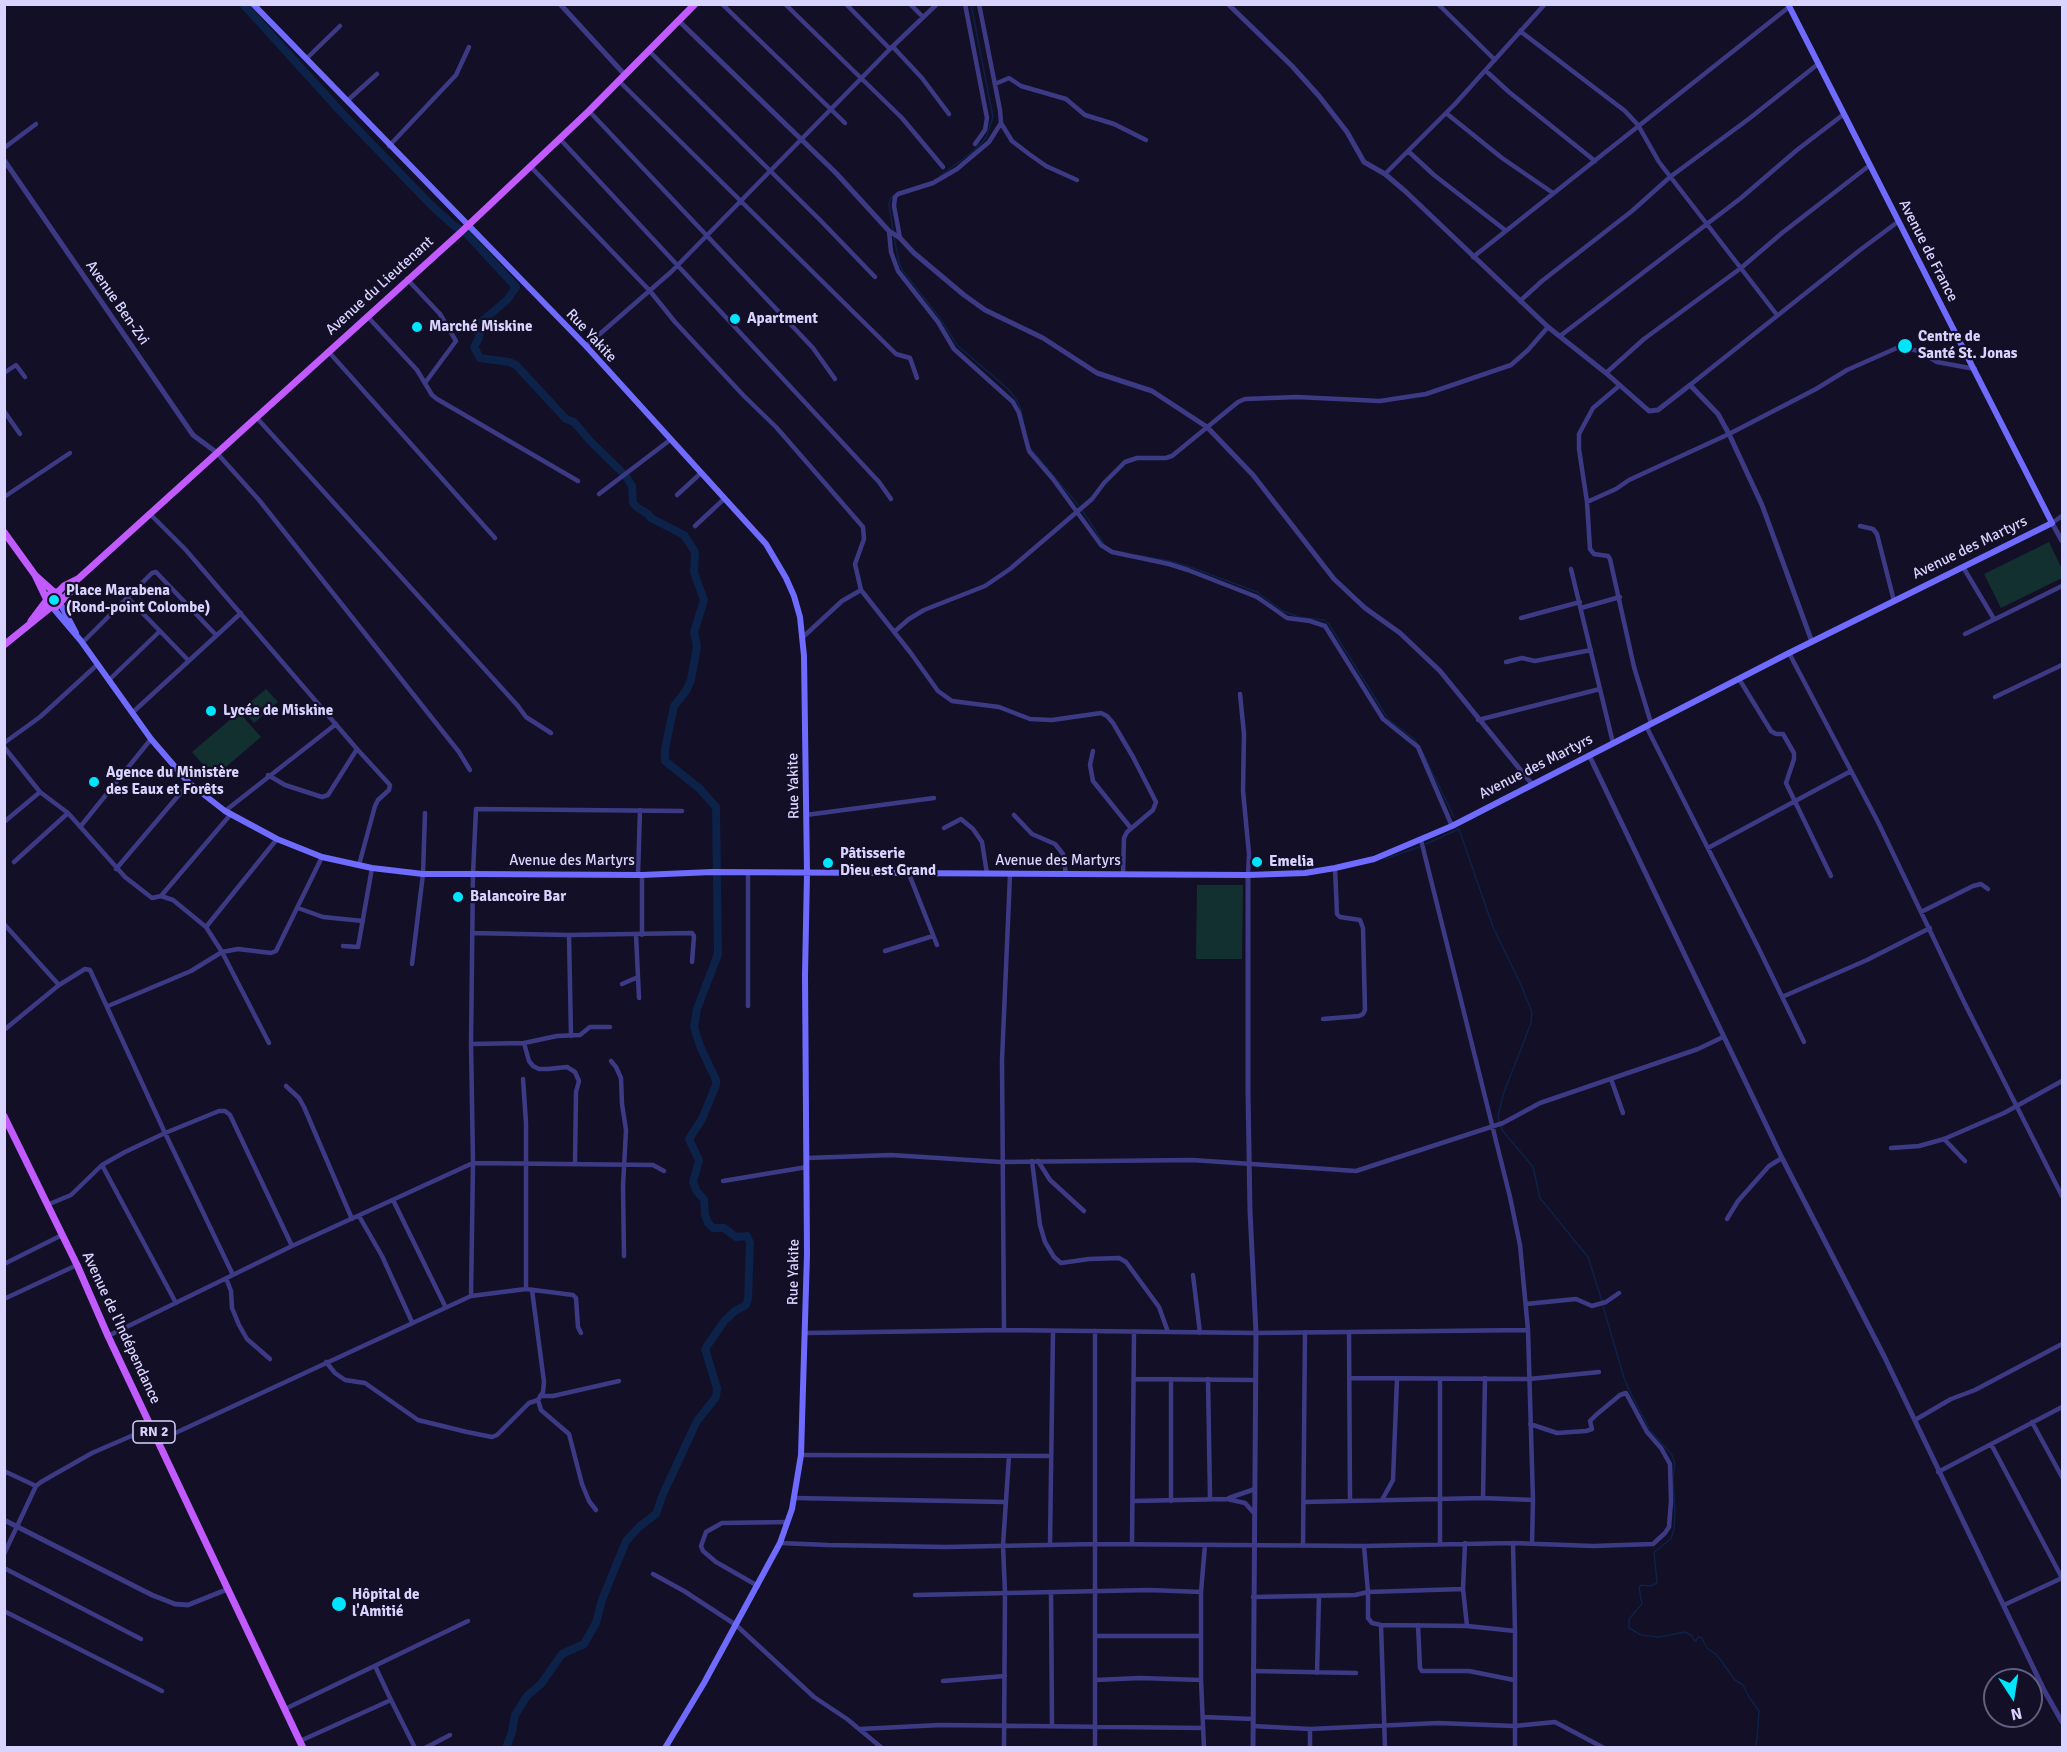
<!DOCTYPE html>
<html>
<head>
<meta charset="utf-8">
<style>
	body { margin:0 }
	#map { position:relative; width:2067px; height:1752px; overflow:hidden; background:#130f26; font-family:Signika,sans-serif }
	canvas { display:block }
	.frame { position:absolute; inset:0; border:6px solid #d9d4ff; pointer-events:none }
	.north { position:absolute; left:1983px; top:1668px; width:60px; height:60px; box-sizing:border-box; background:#130f26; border:2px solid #625e7d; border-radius:50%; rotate:168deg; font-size:16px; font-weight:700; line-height:24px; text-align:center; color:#d9d4ff }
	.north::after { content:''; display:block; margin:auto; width:21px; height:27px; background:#00e5ff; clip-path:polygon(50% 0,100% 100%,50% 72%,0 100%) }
</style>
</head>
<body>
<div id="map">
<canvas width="2067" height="1752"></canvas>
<div class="frame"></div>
<div class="north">N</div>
</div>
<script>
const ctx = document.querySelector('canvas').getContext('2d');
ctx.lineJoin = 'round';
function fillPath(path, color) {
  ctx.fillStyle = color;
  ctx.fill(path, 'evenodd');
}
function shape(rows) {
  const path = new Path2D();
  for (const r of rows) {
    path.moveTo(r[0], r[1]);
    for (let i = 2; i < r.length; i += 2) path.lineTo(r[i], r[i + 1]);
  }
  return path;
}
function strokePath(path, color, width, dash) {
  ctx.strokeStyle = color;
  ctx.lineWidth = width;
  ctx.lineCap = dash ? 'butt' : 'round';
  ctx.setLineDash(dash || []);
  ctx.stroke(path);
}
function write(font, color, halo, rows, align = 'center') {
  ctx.font = font + ' Signika,sans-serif';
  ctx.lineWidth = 4.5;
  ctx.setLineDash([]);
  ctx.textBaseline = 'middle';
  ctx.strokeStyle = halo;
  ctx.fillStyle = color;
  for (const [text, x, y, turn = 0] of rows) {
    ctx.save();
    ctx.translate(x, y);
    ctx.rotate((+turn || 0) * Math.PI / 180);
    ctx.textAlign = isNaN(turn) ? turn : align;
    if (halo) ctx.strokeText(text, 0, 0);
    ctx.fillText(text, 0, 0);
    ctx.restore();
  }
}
fillPath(shape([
	[2049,542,2062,569,2062,578,2001,608,1984,574],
	[266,689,278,702,254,723,242,709],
	[239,712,261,737,214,777,192,752],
	[1197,885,1243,885,1242,959,1196,959]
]), '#12302f');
strokePath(shape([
	[940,176,975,150,986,138,993,117,971,4],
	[893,230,889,204,891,198,894,195],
	[894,237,900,266,903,271,939,317,957,345,1008,389,1016,399,1020,407,1025,429],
	[1030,448,1079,506],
	[1082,510,1104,544],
	[1136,555,1170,561,1193,568,1257,592,1283,611,1299,617,1324,620,1329,624,1388,719,1414,739,1419,746],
	[1423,753,1454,817],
	[1426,844,1459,829,1493,927,1521,985,1532,1012,1531,1023,1503,1095,1498,1117,1502,1130,1533,1167,1540,1198,1588,1257,1602,1301],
	[1385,859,1419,847],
	[1603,1306,1624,1378,1631,1394,1650,1430,1672,1455,1675,1464,1673,1477,1675,1513,1674,1529,1671,1539,1654,1552,1657,1583,1651,1586,1641,1585,1639,1588,1642,1604,1629,1619,1629,1628,1641,1635,1659,1637,1685,1632,1692,1636,1694,1640,1696,1641,1698,1637,1702,1638,1707,1648,1717,1655,1735,1680,1743,1685,1749,1697,1759,1711,1757,1739,1755,1748]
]), '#0c2248', 1.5);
strokePath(shape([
	[243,4,342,113,431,205,453,225,466,233,516,287,507,300,481,322,479,338,474,347,480,358,509,362,516,365,566,419,574,422,591,442,626,476,632,486,633,503,638,508,648,514,651,518,684,535,695,552,694,572,704,600,694,632,697,646,691,680,686,691,674,706,665,749,665,761,699,788,716,807,718,954,697,1009,694,1027,700,1046,716,1080,716,1085,702,1119,689,1139,699,1160,693,1182,697,1192,704,1199,705,1215,708,1223,713,1228,724,1228,736,1237,747,1236,750,1243,748,1299,746,1305,735,1311,725,1320,705,1349,717,1388,716,1397,697,1421,663,1494,656,1514,640,1526,626,1541,602,1600,596,1623,584,1644,562,1654,541,1684,527,1696,515,1715,512,1732,506,1748]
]), '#0c2248', 8);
strokePath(shape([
	[722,4,845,123],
	[785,4,902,118,943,167],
	[846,4,890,49],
	[910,4,923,17],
	[965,4,987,118,985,130,975,144],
	[1438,4,1495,60],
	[1520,31,1625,111,1638,125,1659,162,1777,315],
	[893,47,922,78,949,114],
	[649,51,821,221,875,277],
	[306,59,340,26],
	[1486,71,1509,92,1595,161],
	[619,81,896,354,910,358,917,378],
	[995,84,1009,78,1021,86,1066,99,1085,115,1114,124,1146,140],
	[347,101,377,74],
	[589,111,813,348,835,379],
	[1446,113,1502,158,1553,193],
	[1001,123,1012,141,1029,154,1046,166,1077,180],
	[560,139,879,482,891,499],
	[389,146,456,75,469,47],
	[4,148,36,124],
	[1408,151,1434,175,1505,230],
	[530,166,650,291,675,322,744,396,776,427,863,527,864,539,855,564,861,590,910,652,938,691,952,701,999,707,1030,719,1052,720,1101,713,1107,716,1113,723,1133,757,1156,802,1153,810,1127,832,1124,838,1123,874],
	[1385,174,1455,104,1545,4],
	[889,231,891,252,898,271,938,322,954,349,1013,402,1019,413,1029,451,1053,479,1101,545,1112,552,1169,564,1188,570,1257,597,1287,618,1310,621,1325,626,1383,719,1418,747,1452,826],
	[900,238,894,206,895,197,898,194,933,183,957,169,989,142,1001,123,1000,110,979,4],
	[1473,257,1789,7],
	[407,279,440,314,456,341,425,383],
	[1520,301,1542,281,1632,211,1670,177,1750,118,1818,64],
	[367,316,417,370,432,395,437,399,578,481],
	[1560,336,1741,198,1797,150,1844,114],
	[586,346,671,272,890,49,937,4],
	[328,351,495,538],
	[4,373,16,365,25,377],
	[1606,373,1644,339,1741,268,1782,233,1870,165],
	[1690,385,1860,250,1899,221],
	[1619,386,1593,408,1579,434,1579,449,1587,502,1590,549,1594,554,1608,556,1610,559,1634,667,1651,723],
	[4,411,20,434],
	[256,417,518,706,526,717,551,733],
	[216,452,259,500,459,752,470,770],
	[599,494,670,440],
	[677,495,701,473],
	[4,497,70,453],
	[1587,502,1616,489,1629,480,1729,434,1816,389,1847,370,1899,347,1919,351,1937,362,1975,369],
	[150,514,185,549,357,749,390,785,389,790,378,800,375,806,359,865],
	[2052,523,2062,516],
	[695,526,724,499],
	[1860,526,1873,529,1877,534,1894,601],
	[1963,567,1994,619],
	[1571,569,1613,743],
	[128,598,188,660],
	[1581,608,1620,597],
	[1521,618,1580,602],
	[894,632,909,619,924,610,985,586,1010,569,1092,499,1104,483,1125,462,1137,458,1166,458,1172,456,1238,402,1245,399,1297,397,1380,401,1426,394,1511,365,1528,350,1548,327],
	[1965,634,2062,586],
	[803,637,842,601,861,590],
	[83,642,152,573,156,572,216,635],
	[1789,653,1878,822,1964,1002,2062,1196],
	[1506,662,1522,658,1535,661,1591,650],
	[1739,679,1771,731,1776,734,1783,734,1794,753,1794,759,1786,783,1831,876],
	[109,680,160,631],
	[1240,694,1244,734,1243,791,1249,854,1248,875],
	[1995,697,2062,665],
	[132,713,241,613],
	[1478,720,1600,689],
	[1646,726,1758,947,1804,1042],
	[4,743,40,717,98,664],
	[4,747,40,792,68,813,125,877,152,898,161,896,173,900,206,927],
	[1093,751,1090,765,1093,781,1130,827],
	[268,775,285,785,322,797,328,795,357,749],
	[225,811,336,724],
	[806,815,934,798],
	[1014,815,1032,834,1055,844,1063,854,1066,874],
	[4,822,40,792],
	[80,827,151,739],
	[944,828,961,819,973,829,982,842,987,874],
	[1421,840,1510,1197,1520,1245,1528,1330,1533,1500,1532,1544],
	[1708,848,1851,771],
	[14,862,68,813],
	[116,869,189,783],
	[909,874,937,945],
	[638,875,640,810],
	[642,875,642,935],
	[161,896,231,814],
	[298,908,323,917,363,921],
	[1921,912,1973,886,1981,884,1988,889],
	[4,924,59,985],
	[472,933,569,935,692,933,694,936,692,962],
	[569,935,571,1036],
	[636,935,639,998],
	[343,946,358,947,372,868],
	[885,951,933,936],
	[412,964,423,874,425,813],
	[622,984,638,977],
	[1782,997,1867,960,1930,928],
	[108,1006,191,971,222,952,238,949,271,953,276,951,322,857],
	[748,1006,748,873],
	[1323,1019,1359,1016,1363,1014,1365,1010,1363,928,1360,920,1340,917,1337,914,1335,868],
	[4,1030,59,985,85,969,90,970,165,1133,233,1275],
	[269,1043,222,952,206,927,277,839],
	[524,1043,529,1061,533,1066,539,1069,548,1069,567,1067,575,1072,579,1081,576,1092,575,1164],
	[471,1044,524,1043,557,1036,580,1035,590,1027,610,1027],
	[611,1061,616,1067,621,1078,622,1104,626,1130,623,1186,624,1256],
	[523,1079,526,1123,526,1289],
	[1611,1079,1623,1113],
	[286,1086,299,1098,304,1107,352,1219],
	[1944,1139,1965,1161],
	[1891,1148,1919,1146,1944,1139,2004,1113,2062,1081],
	[807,1158,891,1155,1001,1162,1192,1160,1356,1171,1503,1123,1540,1103,1698,1049,1723,1037],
	[1032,1161,1040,1225,1045,1242,1054,1257,1061,1263,1089,1259,1119,1258,1126,1262,1159,1307,1168,1332],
	[1038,1161,1050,1180,1084,1211],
	[102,1165,176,1303],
	[723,1181,807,1167],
	[393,1200,445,1306],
	[47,1205,71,1195,102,1165,125,1152,165,1133,219,1111,225,1111,230,1115,292,1246],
	[359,1216,382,1256,412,1322],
	[1727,1219,1738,1201,1769,1166,1782,1158],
	[4,1264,62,1235],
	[1193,1275,1200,1333],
	[226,1278,231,1291,232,1308,239,1325,247,1339,270,1359],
	[471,1296,526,1289,573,1295,576,1298,578,1327,581,1333],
	[4,1299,77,1265],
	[1526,1304,1576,1299,1592,1306,1606,1302,1619,1293],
	[1004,1330,1002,1060,1010,875],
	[1095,1331,1095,1748],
	[1349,1332,1350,1501],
	[806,1333,1004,1330,1256,1333,1528,1330],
	[108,1336,292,1246,473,1163,653,1165,664,1171],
	[326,1362,335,1373,345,1380,365,1383,418,1420,467,1432,492,1437,497,1435,529,1403,538,1400,543,1392,544,1382,532,1290],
	[1351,1378,1529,1379,1599,1372],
	[1134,1379,1255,1380],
	[1208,1379,1210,1498],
	[1440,1379,1440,1544],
	[540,1396,553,1396,619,1381],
	[538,1400,541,1410,569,1434,582,1484,589,1501,596,1510],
	[1915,1420,1951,1399,1975,1390,2062,1344],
	[2032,1422,2062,1477],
	[158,1441,471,1296,473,1163,471,1044,473,874,476,809,682,811],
	[1991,1444,2062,1578],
	[801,1455,1051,1456],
	[4,1471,36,1486],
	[1938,1472,2062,1407],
	[794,1498,1005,1502],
	[1229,1498,1255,1489],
	[1483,1498,1485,1378],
	[1382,1500,1393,1480,1397,1379],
	[1133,1501,1227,1499,1245,1503,1254,1513],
	[1171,1501,1171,1379],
	[1304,1502,1483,1498,1533,1500],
	[780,1543,828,1545,946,1547,1096,1544,1364,1546,1513,1543,1593,1546,1653,1544,1665,1533,1669,1527,1671,1501,1670,1464,1661,1448,1647,1432,1626,1393,1620,1395,1596,1415,1590,1421,1592,1429,1586,1431,1557,1433,1530,1424],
	[1465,1543,1463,1589,1467,1626],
	[1513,1543,1515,1631,1515,1748],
	[1050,1544,1053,1331],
	[1132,1544,1134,1332],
	[1303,1546,1305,1332],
	[1364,1546,1368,1592,1368,1618,1372,1623,1381,1625,1467,1626,1515,1631],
	[4,1554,36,1486,41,1482,92,1453,152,1427],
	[4,1568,141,1639],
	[653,1574,684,1591,736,1625,814,1697,847,1719,882,1748],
	[758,1586,716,1562,703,1551,701,1546,706,1532,722,1523,788,1522],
	[1051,1592,1052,1725],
	[915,1595,1149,1590,1201,1592],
	[1253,1597,1355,1595,1368,1592,1463,1589],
	[2004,1605,2062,1578],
	[4,1611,162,1691],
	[1381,1625,1385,1748],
	[1418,1625,1420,1668,1422,1671,1469,1671,1514,1680],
	[1095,1636,1201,1636],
	[375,1666,391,1700],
	[1253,1671,1356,1673],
	[1317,1673,1319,1596],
	[1096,1680,1140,1678,1201,1680],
	[943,1681,1005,1676],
	[285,1709,468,1621],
	[1203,1717,1253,1719],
	[1253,1726,1310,1729,1438,1723,1514,1726,1555,1722,1604,1748],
	[860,1729,940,1725,1203,1728],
	[1310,1729,1310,1748],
	[300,1741,391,1700,415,1748],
	[425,1748,450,1735],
	[1004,1748,1005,1593,1003,1545,1009,1456],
	[1204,1748,1201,1680,1201,1592,1205,1545]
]), '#3d3a85', 4.5);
strokePath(shape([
	[560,4,625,75],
	[1228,4,1292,66,1319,96,1347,132,1364,162,1385,174,1405,191,1548,327,1606,373,1649,411,1658,410,1690,385,1718,414,1729,434,1762,505,1812,642],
	[679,21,836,173,889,231,900,238,914,253,964,295,985,310,1043,338,1097,373,1152,391,1207,427,1253,475,1334,579,1365,608,1400,633,1440,671,1532,784],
	[4,160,193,435,216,452],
	[2052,523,2062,541],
	[1589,755,1782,1158,1884,1356,2044,1690,2062,1722],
	[1248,875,1248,1093,1250,1211,1256,1333,1253,1748],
	[4,1520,152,1595,175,1604,188,1605,228,1589]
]), '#3d3a85', 5);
strokePath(shape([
	[253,4,586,346,766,544,786,578,794,596,800,617,804,656,807,873,805,975,807,1254,801,1455,792,1509,780,1543,704,1683,665,1748],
	[60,603,76,633],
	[53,608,81,641,151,739,189,783,225,811,277,839,322,857,372,868,423,874,473,874,642,875,712,872,1248,875,1305,873,1335,868,1374,859,1452,826,1789,653,2052,523,1788,4]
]), '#6f6bff', 6);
strokePath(shape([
	[4,532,35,575,46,598],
	[35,575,54,592],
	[57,593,64,586,78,579,460,233,589,111,695,4],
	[61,601,59,595,56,592,51,593,46,598,48,606,56,607,70,592,76,581],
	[31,621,46,601],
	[4,645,51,607],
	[4,1116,77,1265,108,1336,303,1748]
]), '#c25bff', 7);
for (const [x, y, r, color] of [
	[735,319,6,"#00e5ff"],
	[417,327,6,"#00e5ff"],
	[1905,346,8,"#00e5ff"],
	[54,600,6,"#00e5ff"],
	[211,711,6,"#00e5ff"],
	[94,782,6,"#00e5ff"],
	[1257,862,6,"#00e5ff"],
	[828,863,6,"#00e5ff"],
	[458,897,6,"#00e5ff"],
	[339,1604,8,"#00e5ff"]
]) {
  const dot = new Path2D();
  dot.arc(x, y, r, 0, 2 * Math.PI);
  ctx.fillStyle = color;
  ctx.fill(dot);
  strokePath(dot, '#130f26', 2);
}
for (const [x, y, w] of [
	[154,1432,42]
]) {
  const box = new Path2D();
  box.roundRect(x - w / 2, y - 11, w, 22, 4.5);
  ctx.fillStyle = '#130f26';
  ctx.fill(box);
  strokePath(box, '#d9d4ff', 1.5);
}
write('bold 14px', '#d9d4ff', null, [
	["RN 2",154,1432]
]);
write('15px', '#d9d4ff', '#130f26', [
	["Avenue de France",1928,251,63],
	["Avenue du Lieutenant",380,286,-42],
	["Avenue Ben-Zvi",117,303,55],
	["Rue Yakite",591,336,47],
	["Avenue des Martyrs",1970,548,-26],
	["Avenue des Martyrs",1536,767,-27],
	["Rue Yakite",794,786,-91],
	["Avenue des Martyrs",572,861],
	["Avenue des Martyrs",1058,861],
	["Rue Yakite",794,1272,-89],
	["Avenue de l'Indépendance",121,1328,65]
]);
write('bold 15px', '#d9d4ff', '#130f26', [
	["Apartment",747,319],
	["Marché Miskine",429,327],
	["Centre de",1918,337],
	["Santé St. Jonas",1918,354],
	["Place Marabena",66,591],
	["(Rond-point Colombe)",66,608],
	["Lycée de Miskine",223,711],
	["Agence du Ministère",106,773],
	["des Eaux et Forêts",106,790],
	["Pâtisserie",840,854],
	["Dieu est Grand",840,871],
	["Emelia",1269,862],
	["Balancoire Bar",470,897],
	["Hôpital de",352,1595],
	["l'Amitié",352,1612]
], 'left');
</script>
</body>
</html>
